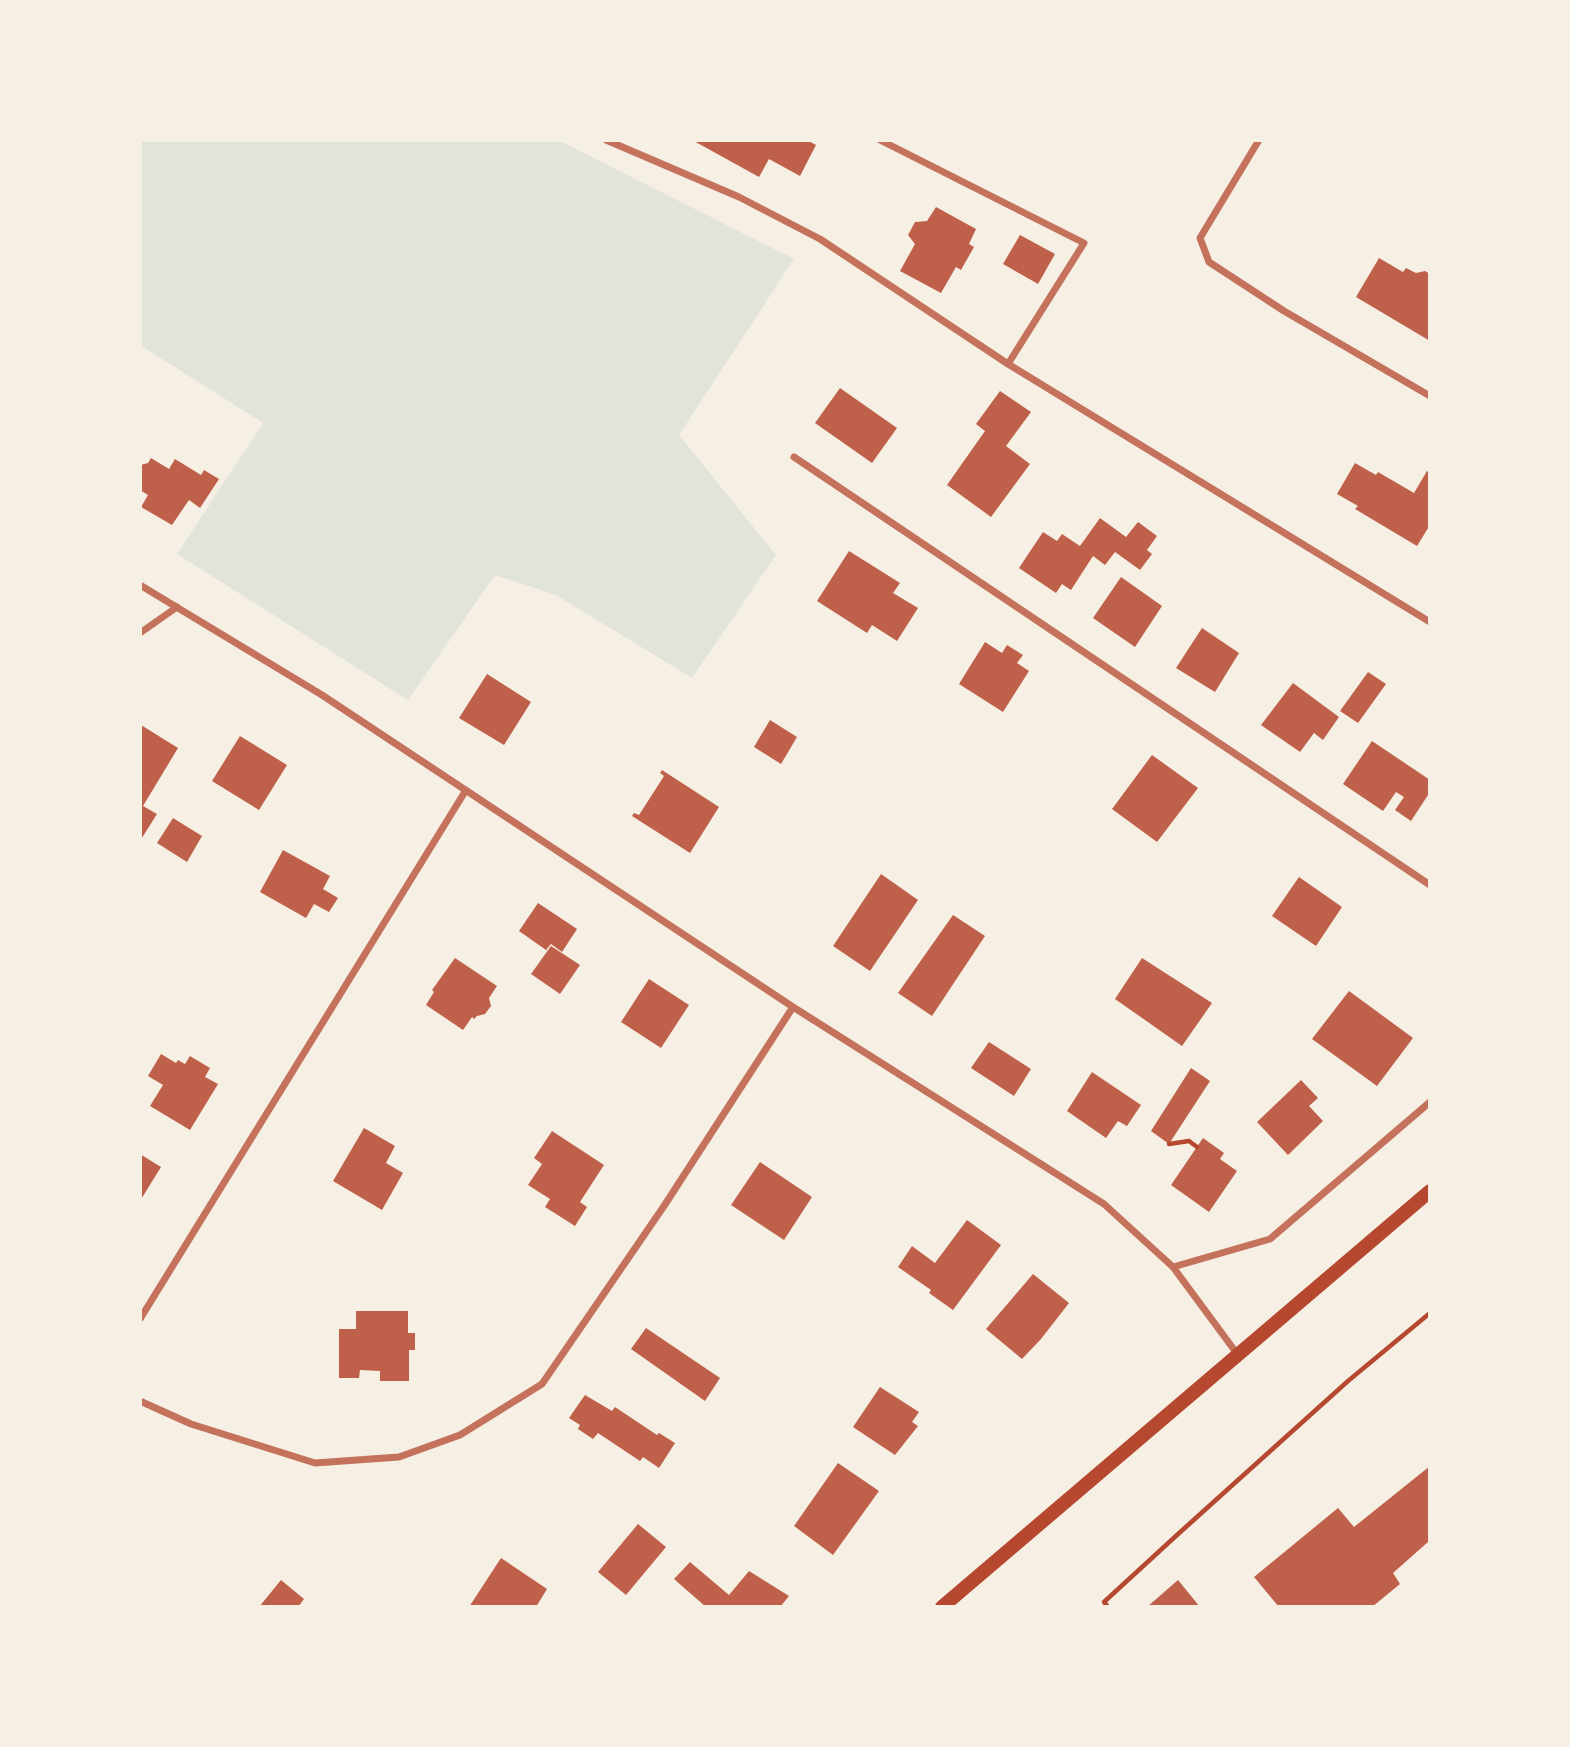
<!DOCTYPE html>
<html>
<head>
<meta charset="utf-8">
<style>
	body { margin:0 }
	#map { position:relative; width:1570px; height:1747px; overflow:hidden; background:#f6efe4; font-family:"Work Sans",sans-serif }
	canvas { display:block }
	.frame { position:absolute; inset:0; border:142px solid #f6efe4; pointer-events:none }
</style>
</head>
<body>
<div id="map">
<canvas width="1570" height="1747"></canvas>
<div class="frame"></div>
</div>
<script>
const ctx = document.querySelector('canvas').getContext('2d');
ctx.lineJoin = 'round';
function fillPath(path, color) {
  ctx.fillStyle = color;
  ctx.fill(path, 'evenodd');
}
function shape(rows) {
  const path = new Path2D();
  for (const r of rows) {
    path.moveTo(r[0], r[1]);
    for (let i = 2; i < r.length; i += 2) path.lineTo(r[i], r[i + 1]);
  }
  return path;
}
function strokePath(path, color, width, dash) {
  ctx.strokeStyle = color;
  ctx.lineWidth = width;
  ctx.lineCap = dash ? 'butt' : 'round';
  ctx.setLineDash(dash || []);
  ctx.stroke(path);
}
fillPath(shape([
	[140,140,558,140,794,259,679,435,776,555,692,678,556,595,495,575,408,700,177,554,263,423,140,345]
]), '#e2e4dc');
fillPath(shape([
	[692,140,807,140,816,145,800,176,769,159,759,177],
	[936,207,976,229,969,244,974,247,961,270,956,267,941,293,900,271,915,244,908,235,915,222,927,221],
	[1020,235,1055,254,1038,284,1003,264],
	[1379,258,1403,272,1406,268,1416,273,1425,271,1430,274,1430,341,1356,297],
	[840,388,897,428,872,463,815,423],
	[1000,391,1031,412,1006,446,1030,464,991,517,947,485,985,431,976,424],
	[151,458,169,469,175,459,201,475,204,470,219,479,200,508,189,500,172,525,141,507,148,495,140,490,140,465,148,463],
	[1355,463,1376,475,1378,472,1414,493,1427,471,1430,473,1430,525,1417,546,1355,509,1358,506,1337,494],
	[1100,518,1126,537,1138,522,1157,536,1147,550,1152,554,1140,570,1115,552,1105,565,1093,556,1071,590,1062,584,1056,593,1019,568,1043,532,1057,541,1062,534,1080,546],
	[849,551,900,583,893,593,918,608,897,641,872,625,867,633,817,601],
	[1121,577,1162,606,1135,647,1093,618],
	[1202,628,1239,653,1215,692,1176,668],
	[985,642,1002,653,1007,645,1023,655,1017,663,1029,671,1003,712,959,684],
	[1368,672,1386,684,1358,723,1340,711],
	[487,674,531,702,504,745,459,718],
	[1293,683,1339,717,1323,740,1314,733,1300,752,1261,725],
	[770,720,797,737,781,764,754,747],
	[141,725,178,748,143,806,157,814,140,841],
	[240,736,287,765,259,810,212,781],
	[1372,741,1430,780,1430,792,1411,821,1395,810,1404,797,1396,792,1383,811,1343,784],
	[1152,755,1198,788,1157,842,1112,809],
	[662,770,719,807,690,853,632,816,634,813,639,815,664,776,660,773],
	[173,818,202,836,187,862,157,843],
	[283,850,330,876,323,889,338,898,329,912,314,904,306,918,260,892],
	[881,874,918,900,870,971,833,946],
	[1299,877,1342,907,1316,946,1272,916],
	[538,903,577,929,562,952,551,944,546,950,519,931],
	[953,915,985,936,932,1016,898,993],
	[551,946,580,965,560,994,531,974],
	[455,958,497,986,489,998,491,1006,485,1014,477,1016,474,1019,472,1017,463,1030,426,1005,434,992,432,990],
	[1142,958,1212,1003,1182,1046,1115,999],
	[649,979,689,1005,661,1048,621,1022],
	[1349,991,1413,1038,1377,1086,1312,1039],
	[989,1042,1031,1069,1014,1096,971,1068],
	[161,1054,176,1063,178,1060,185,1064,190,1056,210,1068,205,1077,218,1084,190,1130,150,1106,163,1085,148,1076],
	[1191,1068,1210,1081,1169,1144,1151,1131],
	[1092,1072,1141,1105,1127,1126,1118,1121,1106,1138,1067,1111],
	[1301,1080,1318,1098,1309,1106,1323,1121,1288,1155,1257,1122],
	[364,1128,395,1146,386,1163,403,1173,382,1210,333,1181],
	[552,1131,604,1165,580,1202,587,1207,575,1226,545,1207,550,1199,528,1185,542,1164,534,1158],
	[1203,1138,1224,1153,1220,1159,1237,1171,1209,1212,1171,1185],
	[140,1154,161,1167,140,1201],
	[760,1162,812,1197,784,1240,731,1205],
	[967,1220,1001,1245,953,1310,929,1293,931,1290,898,1267,912,1246,935,1263],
	[1033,1274,1069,1303,1041,1339,1022,1359,986,1329],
	[356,1311,408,1311,408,1333,415,1333,415,1350,409,1350,409,1381,380,1381,380,1371,360,1370,359,1378,339,1378,339,1329,356,1329],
	[646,1328,720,1378,705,1401,631,1349],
	[880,1387,919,1412,912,1422,918,1426,895,1455,853,1427],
	[585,1395,612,1411,615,1407,657,1435,659,1433,675,1443,659,1468,643,1457,640,1461,598,1433,593,1439,578,1429,580,1425,569,1418],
	[838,1463,879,1491,833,1555,794,1526],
	[1430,1466,1430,1545,1428,1542,1393,1573,1400,1584,1372,1607,1279,1607,1254,1577,1338,1508,1354,1527],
	[638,1524,666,1547,626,1595,598,1572],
	[501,1558,547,1589,536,1607,469,1607],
	[690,1562,729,1595,749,1571,789,1596,780,1607,706,1607,674,1579],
	[281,1580,304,1599,298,1607,259,1607],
	[1178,1580,1200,1607,1147,1607]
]), '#bf614a');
strokePath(shape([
	[1169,1144,1189,1141,1197,1147],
	[1108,1607,1104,1602,1177,1535,1348,1381,1430,1313]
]), '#b5482f', 4.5);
strokePath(shape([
	[606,140,739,197,820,239,1008,364],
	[880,140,1084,243,1008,364,1430,622],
	[1259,140,1200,238,1209,262,1284,311,1430,396],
	[794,457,1430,885],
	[140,585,322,695,793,1007,1104,1204,1173,1267,1238,1355],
	[140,633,177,607],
	[1173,1267,1270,1239,1430,1102],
	[140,1319,466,790],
	[140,1401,191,1424,315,1463,399,1457,460,1435,542,1384,664,1206,793,1007]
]), '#c5725c', 7);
strokePath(shape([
	[942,1607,1430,1191]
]), '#b5482f', 14);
</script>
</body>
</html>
